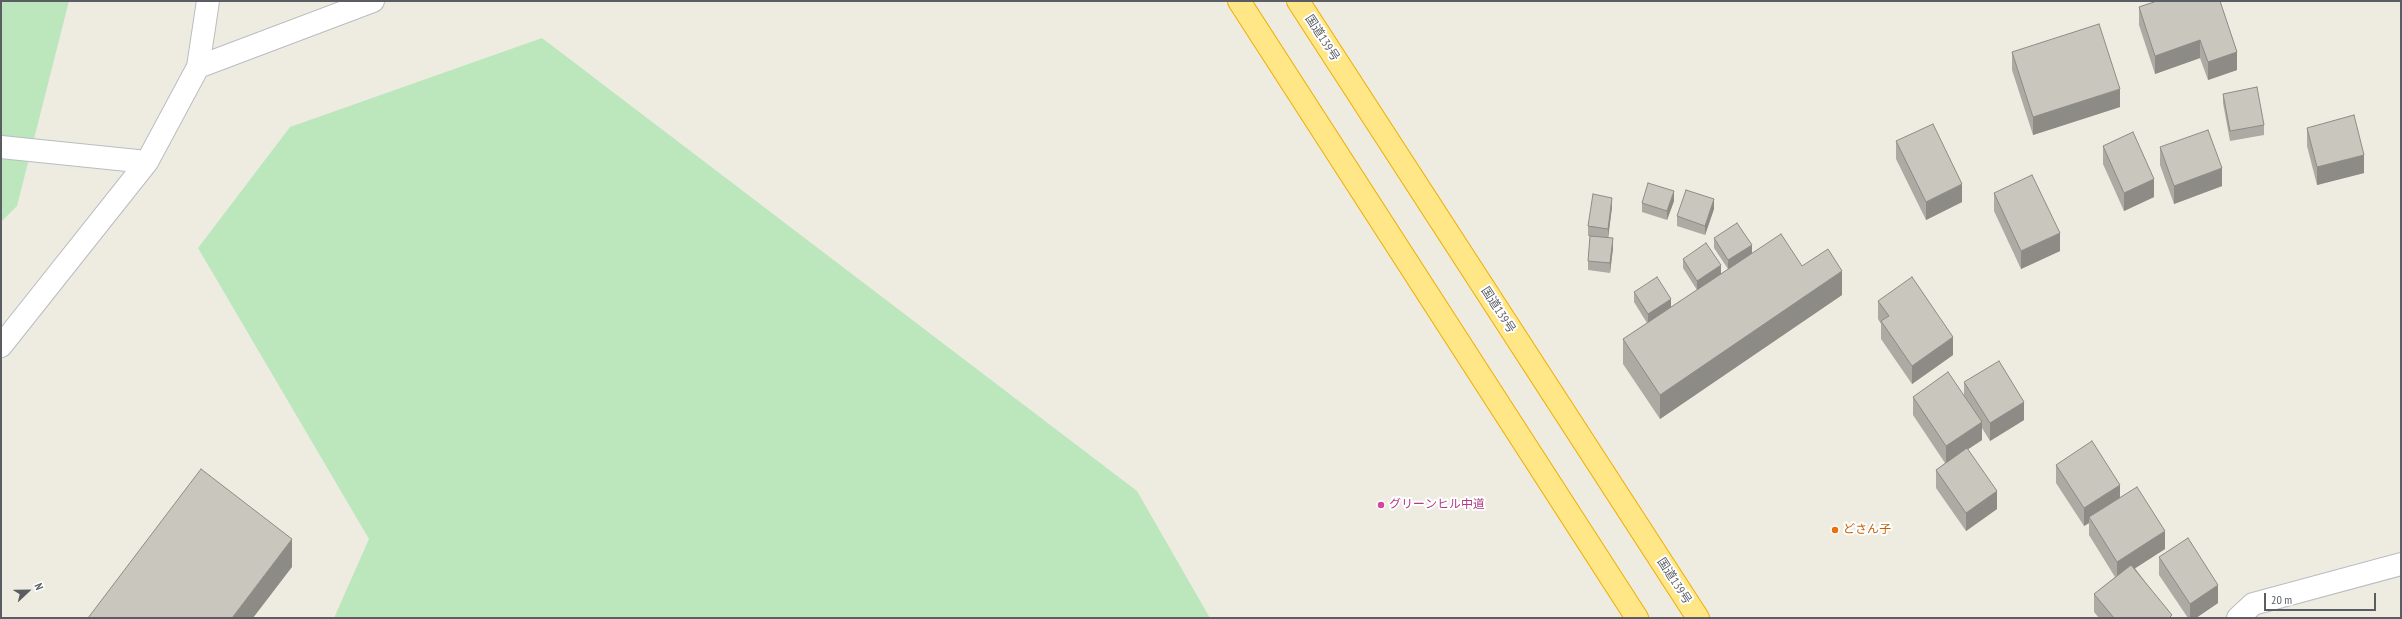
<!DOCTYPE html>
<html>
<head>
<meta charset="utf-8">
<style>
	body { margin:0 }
	#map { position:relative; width:2402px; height:619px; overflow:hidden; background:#eeece1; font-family:"PT Sans Narrow",sans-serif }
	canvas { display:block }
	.frame { position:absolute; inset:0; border:2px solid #5a5e63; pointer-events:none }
	.north { position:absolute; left:8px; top:571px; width:40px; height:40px; -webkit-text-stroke:3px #fff; paint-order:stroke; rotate:68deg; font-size:11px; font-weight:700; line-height:16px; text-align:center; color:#5a5e63 }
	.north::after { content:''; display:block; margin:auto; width:14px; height:18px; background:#5a5e63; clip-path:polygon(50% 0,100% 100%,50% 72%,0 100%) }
	.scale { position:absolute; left:2264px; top:593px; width:112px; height:18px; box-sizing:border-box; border:2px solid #5a5e63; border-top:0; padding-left:5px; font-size:12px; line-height:14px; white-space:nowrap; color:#5a5e63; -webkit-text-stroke:3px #fff; paint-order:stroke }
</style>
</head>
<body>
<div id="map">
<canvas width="2402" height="619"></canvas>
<div class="frame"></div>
<div class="north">N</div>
<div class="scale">20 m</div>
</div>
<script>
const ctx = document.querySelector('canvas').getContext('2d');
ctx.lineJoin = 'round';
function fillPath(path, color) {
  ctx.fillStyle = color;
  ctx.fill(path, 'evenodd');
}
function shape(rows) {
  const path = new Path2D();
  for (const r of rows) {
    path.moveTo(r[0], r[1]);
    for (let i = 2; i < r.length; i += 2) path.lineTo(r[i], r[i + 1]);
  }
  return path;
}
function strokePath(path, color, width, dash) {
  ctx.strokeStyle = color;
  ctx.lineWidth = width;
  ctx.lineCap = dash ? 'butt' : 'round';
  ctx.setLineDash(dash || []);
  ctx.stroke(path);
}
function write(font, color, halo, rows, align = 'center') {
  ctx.font = font + ' "PT Sans Narrow","Noto Sans JP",sans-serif';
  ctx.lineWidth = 4;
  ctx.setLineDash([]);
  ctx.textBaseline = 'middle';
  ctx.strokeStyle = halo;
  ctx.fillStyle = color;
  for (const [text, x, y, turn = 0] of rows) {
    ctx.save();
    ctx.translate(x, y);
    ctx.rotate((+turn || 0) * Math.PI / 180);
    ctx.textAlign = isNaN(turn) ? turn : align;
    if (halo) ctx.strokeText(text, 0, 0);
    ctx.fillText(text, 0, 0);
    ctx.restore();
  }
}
fillPath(shape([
	[1,1,69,1,17,206,1,222],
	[542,38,1137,491,1210,618,334,618,369,539,198,248,290,127]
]), '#bce7bd');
const minor = shape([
	[198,67,208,1],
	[1,147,147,162],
	[1,346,147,162,198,67,373,1],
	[2238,618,2253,604,2401,564]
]);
const highway = shape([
	[1239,1,1637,618],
	[1298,1,1698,618]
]);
strokePath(minor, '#b9bcc1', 24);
strokePath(highway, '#efae00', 24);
strokePath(minor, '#fff', 22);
strokePath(highway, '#ffe687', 22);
fillPath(shape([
	[2139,7,2237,52,2237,70,2208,80,2200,58,2155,74,2139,25],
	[2012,52,2120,107,2033,135,2012,70],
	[2223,94,2264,125,2264,135,2230,141,2223,103],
	[2307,128,2364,173,2317,185,2307,146],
	[1896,141,1962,202,1926,220,1896,159],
	[2103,146,2154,197,2124,211,2103,164],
	[2160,147,2222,186,2174,204,2160,165],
	[1994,193,2060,251,2021,269,1994,211],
	[1674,201,1667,220,1642,212,1642,203],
	[1612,207,1608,238,1613,248,1610,273,1588,270,1588,261,1590,236,1588,236,1588,226],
	[1714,209,1705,235,1677,226,1677,216],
	[1714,238,1752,253,1802,266,1842,295,1660,419,1623,364,1623,339,1647,323,1634,302,1634,292,1671,307,1697,290,1683,268,1683,259,1721,274,1728,269,1714,248],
	[1878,301,1953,355,1912,384,1881,339,1881,324,1878,319],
	[1964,382,2024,420,1990,441,1982,428,1982,440,1968,449,1997,509,1966,531,1936,488,1936,470,1945,463,1913,415,1913,397,1964,396],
	[2056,465,2120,498,2165,549,2135,568,2172,618,2099,618,2094,612,2094,594,2115,577,2089,535,2089,523,2084,526,2056,483],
	[2159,557,2218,603,2196,618,2188,618,2159,575]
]), '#adaaa3');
fillPath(shape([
	[2200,40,2200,58,2155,74,2155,56],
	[2237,52,2237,70,2208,80,2208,62],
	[2120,89,2120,107,2033,135,2033,117],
	[2364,155,2364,173,2317,185,2317,167],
	[2222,168,2222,186,2174,204,2174,186],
	[2154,179,2154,197,2124,211,2124,193],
	[1962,184,1962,202,1926,220,1926,202],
	[1674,191,1674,201,1667,220,1667,211],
	[1612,198,1612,207,1608,239,1608,229],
	[1714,199,1714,209,1705,235,1705,226],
	[2060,233,2060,251,2021,269,2021,251],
	[1613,238,1613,248,1610,273,1610,263],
	[1752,245,1752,254,1728,270,1728,260],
	[1721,265,1721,275,1697,291,1697,281],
	[1842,271,1842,295,1660,419,1660,395],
	[1671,299,1671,309,1648,324,1648,314],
	[1953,337,1953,355,1912,384,1912,366],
	[2024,402,2024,420,1990,441,1990,423],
	[1982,422,1982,440,1946,464,1946,446],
	[2120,485,2120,503,2089,517,2089,523,2084,526,2084,508],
	[1997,491,1997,509,1966,531,1966,513],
	[2165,531,2165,549,2117,580,2117,562],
	[292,539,292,567,253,618,232,618],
	[2218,585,2218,603,2196,618,2190,618,2190,604]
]), '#8d8b85');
const building = shape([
	[2157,1,2220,1,2237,52,2208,62,2200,40,2155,56,2139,7,2157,1],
	[2099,24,2120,89,2033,117,2012,52,2099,24],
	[2257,87,2264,125,2230,131,2223,94,2257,87],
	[2354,115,2364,155,2317,167,2307,128,2354,115],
	[1933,124,1962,184,1926,202,1896,141,1933,124],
	[2208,130,2222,168,2174,186,2160,147,2208,130],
	[2133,132,2154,179,2124,193,2103,146,2133,132],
	[2032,175,2060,233,2021,251,1994,193,2032,175],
	[1648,183,1674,191,1667,211,1642,203,1648,183],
	[1686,190,1714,199,1705,226,1677,216,1686,190],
	[1593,194,1612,198,1608,229,1588,226,1593,194],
	[1737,223,1752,245,1728,260,1714,238,1737,223],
	[1781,234,1802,266,1828,249,1842,271,1660,395,1623,339,1781,234],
	[1590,236,1613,238,1610,263,1588,261,1590,236],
	[1706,243,1721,265,1697,281,1683,259,1706,243],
	[1657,277,1671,299,1648,314,1634,292,1657,277],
	[1912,277,1953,337,1912,366,1881,321,1889,316,1878,301,1912,277],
	[1999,361,2024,402,1990,423,1964,382,1999,361],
	[1948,372,1982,422,1946,446,1913,397,1948,372],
	[2092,441,2120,485,2084,508,2056,465,2092,441],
	[1967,448,1997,491,1966,513,1936,470,1967,448],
	[201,469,292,539,232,618,88,618,201,469],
	[2137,487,2165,531,2117,562,2089,517,2137,487],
	[2188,538,2218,585,2190,604,2159,557,2188,538],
	[2131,565,2172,615,2169,618,2114,618,2094,594,2131,565]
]);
fillPath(building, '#c9c6be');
strokePath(building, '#8d8b85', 1);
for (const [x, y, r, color] of [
	[1381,505,4,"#d1479c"],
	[1835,530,4,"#e8710a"]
]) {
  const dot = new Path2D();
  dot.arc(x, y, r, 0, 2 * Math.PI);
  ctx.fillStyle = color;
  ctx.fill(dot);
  strokePath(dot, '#fff', 1.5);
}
write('12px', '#5a5e63', '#fff', [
	["国道139号",1322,38,57],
	["国道139号",1498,310,57],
	["国道139号",1674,581,57]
]);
write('12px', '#b23c85', '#fff', [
	["グリーンヒル中道",1389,505]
], 'left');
write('12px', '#c56008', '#fff', [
	["どさん子",1843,530]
], 'left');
</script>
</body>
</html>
